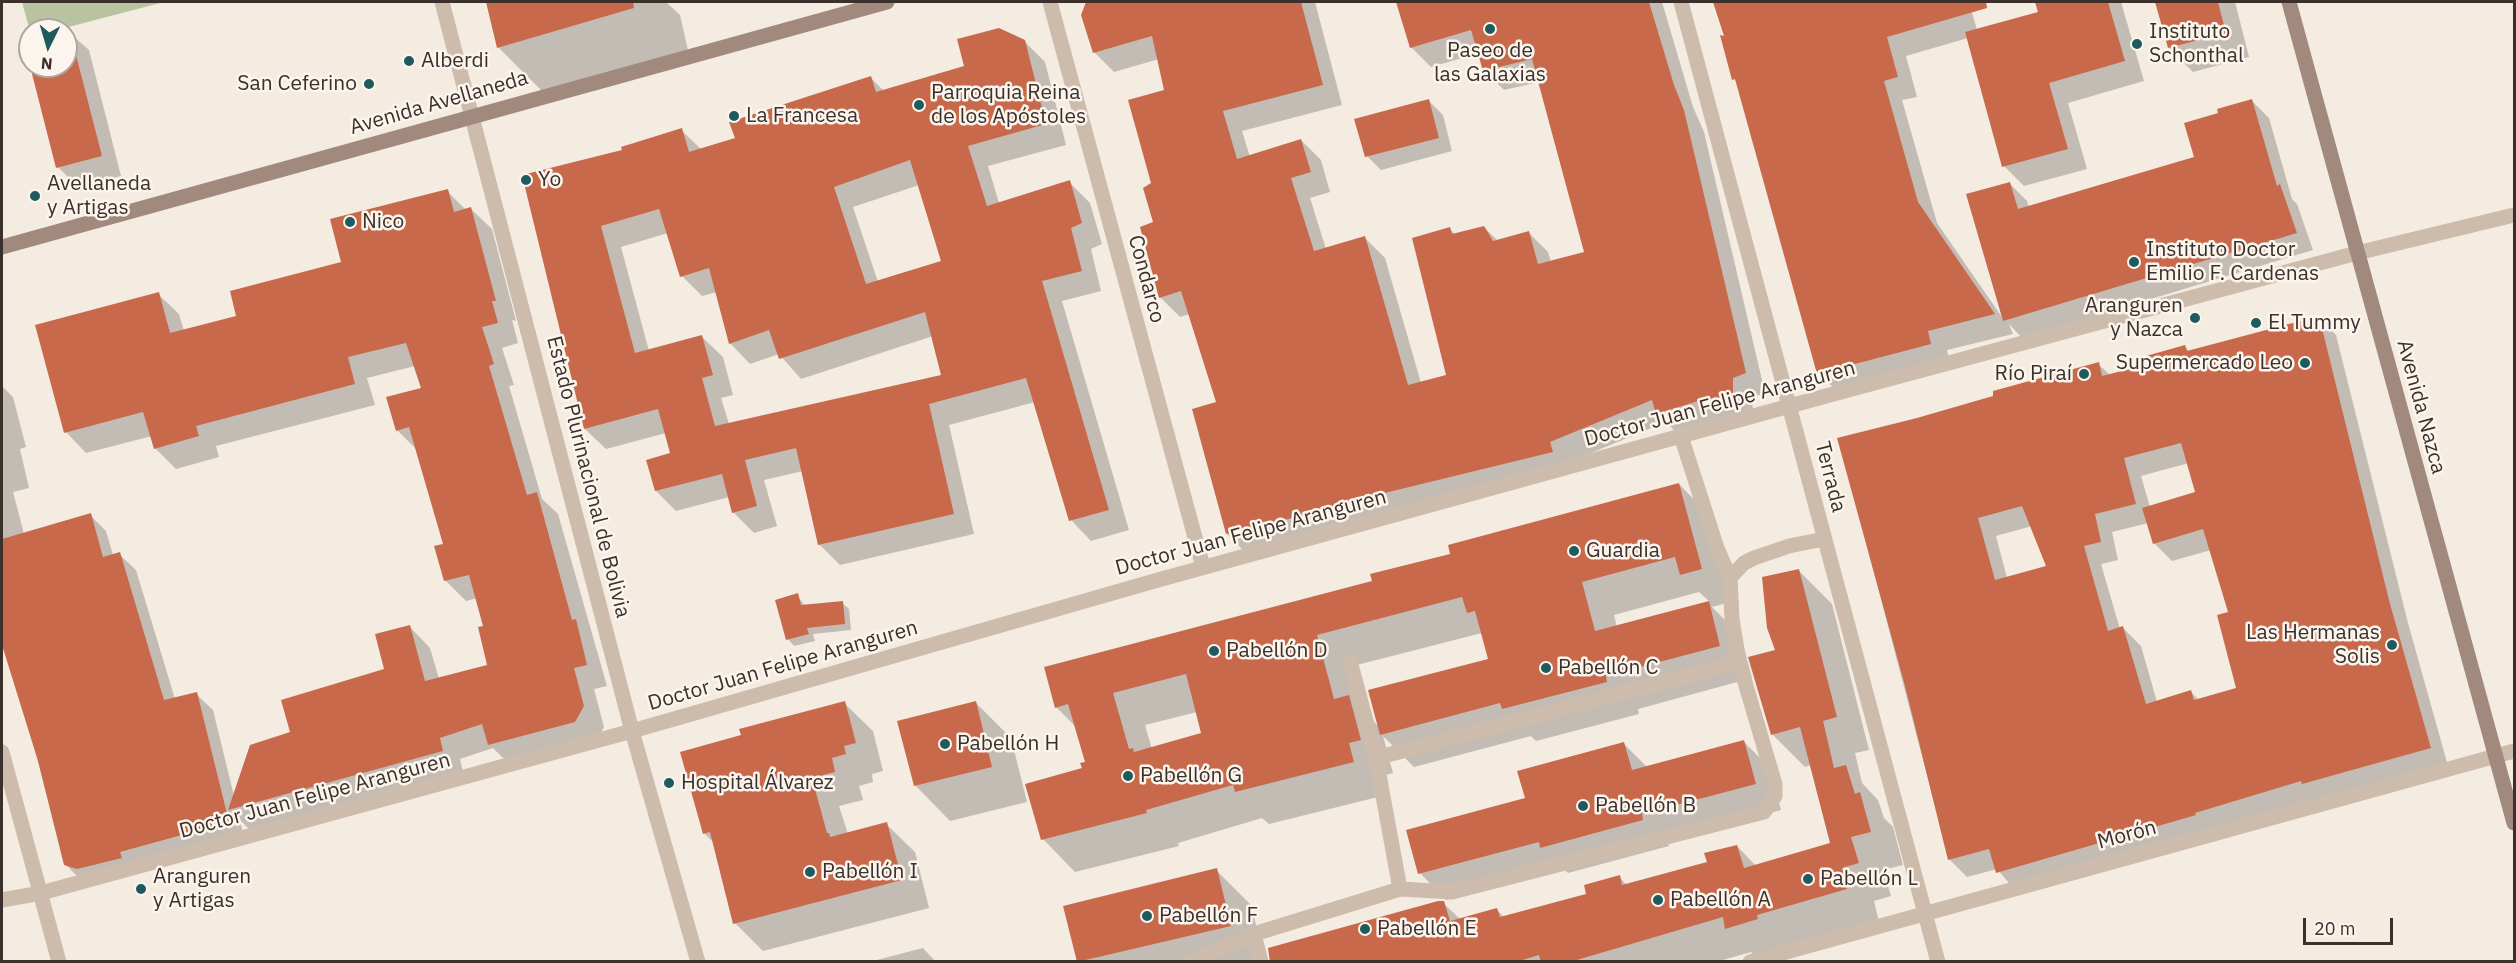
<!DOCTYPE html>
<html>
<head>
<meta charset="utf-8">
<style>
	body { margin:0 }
	#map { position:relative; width:2516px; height:963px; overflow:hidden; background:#f4ebe1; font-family:"IBM Plex Sans",sans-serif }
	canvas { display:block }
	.frame { position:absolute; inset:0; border:3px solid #3b302b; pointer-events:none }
	.north { position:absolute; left:18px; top:18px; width:60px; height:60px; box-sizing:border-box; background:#fbf5ee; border:2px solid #aea6a0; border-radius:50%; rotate:185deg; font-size:16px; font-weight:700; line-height:24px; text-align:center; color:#3b302b }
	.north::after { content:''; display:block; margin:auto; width:21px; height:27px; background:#1f5a5e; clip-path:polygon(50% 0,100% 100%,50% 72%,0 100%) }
	.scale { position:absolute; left:2303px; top:918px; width:90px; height:27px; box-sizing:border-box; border:3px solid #3b302b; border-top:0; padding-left:8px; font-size:18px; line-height:21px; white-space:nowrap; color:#3b302b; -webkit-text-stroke:4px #fbf5ee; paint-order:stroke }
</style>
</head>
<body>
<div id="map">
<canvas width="2516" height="963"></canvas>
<div class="frame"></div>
<div class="north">N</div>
<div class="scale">20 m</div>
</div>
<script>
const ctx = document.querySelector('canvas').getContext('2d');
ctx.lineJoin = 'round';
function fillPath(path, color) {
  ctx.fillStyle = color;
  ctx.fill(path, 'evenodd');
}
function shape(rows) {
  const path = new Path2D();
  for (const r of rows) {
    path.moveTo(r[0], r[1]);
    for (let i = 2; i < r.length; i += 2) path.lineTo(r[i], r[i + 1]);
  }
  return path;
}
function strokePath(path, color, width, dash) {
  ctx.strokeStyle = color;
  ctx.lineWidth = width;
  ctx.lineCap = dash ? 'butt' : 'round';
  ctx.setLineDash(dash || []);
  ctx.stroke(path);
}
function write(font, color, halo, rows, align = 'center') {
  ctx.font = font + ' "IBM Plex Sans",sans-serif';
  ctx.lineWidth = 5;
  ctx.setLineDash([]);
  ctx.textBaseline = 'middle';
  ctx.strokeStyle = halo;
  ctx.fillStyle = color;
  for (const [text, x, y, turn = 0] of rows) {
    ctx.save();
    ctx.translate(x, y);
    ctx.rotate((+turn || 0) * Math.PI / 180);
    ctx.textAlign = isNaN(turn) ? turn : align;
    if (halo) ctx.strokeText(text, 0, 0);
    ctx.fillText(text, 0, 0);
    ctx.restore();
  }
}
fillPath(shape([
	[22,2,164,2,57,30,30,31]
]), '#b8c4a0');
fillPath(shape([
	[492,2,666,2,680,15,689,55,548,97,499,48,488,3],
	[1087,2,1315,2,1342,105,1242,131,1250,157,1301,140,1321,160,1330,192,1310,198,1326,249,1365,238,1385,258,1421,383,1447,376,1450,229,1456,235,1484,227,1498,241,1528,232,1548,252,1551,262,1586,253,1539,82,1504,90,1484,70,1479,53,1431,67,1411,47,1398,2,1662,2,1693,107,1704,132,1765,393,1752,397,1753,415,1677,433,1666,422,1569,462,1247,554,1227,534,1218,404,1190,314,1180,317,1160,297,1153,184,1166,91,1159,59,1114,72,1094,52,1083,15],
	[1715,2,1969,2,1977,30,2039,13,2037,2,2121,2,2144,81,2068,103,2087,169,2024,186,2004,166,1968,38,1906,56,1917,97,1902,100,1937,223,2004,320,2009,183,2027,201,2029,208,2195,158,2220,114,2251,100,2269,118,2292,199,2297,204,2313,250,2022,338,2009,324,2013,334,1947,350,1950,363,1838,392,1818,373,1738,84,1734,79,1726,39],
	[2157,2,2235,2,2249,57,2193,72,2169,48],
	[66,30,89,50,121,176,78,187,58,167,32,66,66,66],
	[30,39,30,60,25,40],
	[1024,41,1045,62,1066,145,988,166,999,203,1069,182,1090,203,1102,244,1091,249,1101,291,1062,301,1129,530,1091,541,1071,520,1035,402,949,425,974,534,840,565,819,544,803,471,764,480,777,526,754,533,733,512,729,497,676,511,656,491,672,454,666,433,606,449,585,429,524,176,624,152,681,130,701,149,737,139,870,77,884,91,966,67],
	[919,185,942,262,878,282,853,207],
	[668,233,682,276,702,296,717,292,730,343,750,364,779,354,801,379,933,336,943,376,729,424,721,398,733,395,723,357,702,337,649,351,621,247],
	[1429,101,1443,115,1452,151,1381,170,1367,156],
	[447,191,466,210,471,209,492,229,516,321,512,320,518,343,502,348,514,385,509,386,542,499,558,514,607,686,594,689,604,727,596,742,510,765,493,748,460,759,463,772,250,830,240,820,244,838,82,881,65,864,2,625,2,386,13,397,26,447,20,449,29,488,13,492,24,534,90,515,106,531,113,555,119,554,136,570,175,699,196,694,213,710,234,796,292,733,385,670,410,627,430,648,439,679,489,666,484,627,477,598,466,601,445,580,445,545,417,450,397,430,422,389,415,366,367,378,375,405,216,446,219,457,176,469,155,448,152,436,86,453,66,432,158,294,179,314,184,331,238,317,343,263],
	[2318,317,2336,335,2408,623,2448,766,2015,890,1997,869,1967,877,1949,859,1839,439,1917,420,2098,364,2110,375,2151,365,2185,347,2190,352],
	[2189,463,2197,493,2150,507,2141,476],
	[2148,523,2154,543,2172,561,2211,550,2230,614,2238,689,2199,700,2191,692,2157,702,2141,646,2123,628,2120,629,2101,564,2118,560,2112,532],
	[2032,526,2048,567,2007,578,1996,536],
	[1679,484,1711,517,1734,601,1712,607,1741,636,1752,678,1638,709,1639,714,1536,741,1531,736,1414,767,1383,736,1393,773,1381,776,1386,795,1269,824,1262,818,1178,843,1179,846,1075,872,1043,839,1087,763,1076,727,1056,707,1374,582,1452,555],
	[1699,592,1710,602,1617,627,1614,615],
	[1482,633,1490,660,1380,728,1360,708,1349,667],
	[1197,712,1203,734,1152,749,1145,725],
	[1799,571,1832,604,1869,750,1855,753,1862,783,1878,800,1884,818,1893,827,1903,865,1883,870,1891,896,1874,901,1879,922,1760,961,1751,952,1716,962,1291,962,1443,903,1460,919,1497,910,1505,918,1588,895,1619,877,1627,885,1708,863,1737,846,1756,866,1832,844,1811,765,1805,767,1772,734,1776,651],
	[797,595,805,606,842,603,849,609,851,630,813,634,815,641,794,646,788,639],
	[844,703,873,731,883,771,872,774,873,782,859,786,863,800,839,806,848,834,886,824,915,852,929,908,763,951,735,923,714,843,704,833,742,736],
	[976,703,1011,738,1027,802,950,821,915,785],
	[1744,742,1770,768,1781,810,1667,840,1669,846,1568,873,1563,868,1446,900,1420,873,1527,799,1624,744,1648,768],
	[1216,870,1251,905,1265,961,1078,962],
	[923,948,936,962,869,962]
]), '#0003');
fillPath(shape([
	[486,2,633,2,634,8,497,48],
	[1086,2,1301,2,1323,85,1223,111,1237,159,1301,139,1311,172,1291,178,1314,251,1365,236,1408,385,1446,375,1412,238,1450,227,1452,234,1484,226,1493,241,1529,231,1538,264,1584,252,1532,59,1483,71,1471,30,1410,48,1396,2,1649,2,1674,85,1684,110,1746,373,1733,378,1733,395,1695,402,1656,414,1652,400,1550,442,1553,452,1360,499,1363,501,1326,512,1326,510,1226,534,1192,409,1216,402,1181,291,1159,298,1140,227,1153,222,1143,188,1151,183,1128,100,1164,90,1152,36,1093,53,1081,15],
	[1713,2,1986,2,1987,8,1887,37,1898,77,1884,81,1918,202,1995,314,1928,331,1931,344,1817,374,1735,79,1732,80,1720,35,1724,36],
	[2035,2,2108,2,2125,61,2049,83,2068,149,2002,167,1965,32,2038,12],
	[2155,2,2218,2,2226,33,2168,48],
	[69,28,102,156,56,168,30,66,66,66,66,30,60,30],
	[999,28,1025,40,1046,124,968,146,987,206,1070,180,1082,223,1071,228,1082,271,1042,281,1109,510,1069,521,1026,378,929,404,954,514,818,545,796,448,745,460,757,506,732,513,722,474,655,491,646,460,670,453,658,409,584,429,522,175,622,150,621,147,682,128,689,152,735,138,729,122,871,76,876,92,964,66,957,39],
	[910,160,941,261,866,284,834,187],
	[659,209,680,277,709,268,729,344,769,330,779,359,925,312,941,375,715,426,702,378,713,375,702,335,635,353,601,226],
	[1429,99,1439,138,1365,157,1354,119],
	[2252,99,2277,186,2280,184,2297,233,2003,321,1966,194,2010,182,2018,209,2194,157,2184,123,2218,113,2217,109],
	[448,189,454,212,471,207,496,301,492,301,498,323,482,327,494,364,489,366,527,495,537,492,572,620,576,619,587,665,574,668,584,706,575,722,488,745,482,724,440,738,443,751,228,810,250,745,290,732,281,700,384,669,375,634,410,625,425,681,487,665,478,627,483,626,469,575,444,581,434,546,443,544,409,427,396,431,386,397,421,388,406,343,348,357,355,384,196,426,199,436,154,449,143,412,64,433,35,325,159,292,170,333,236,316,230,291,341,262,330,219],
	[2319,316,2390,604,2431,748,2302,784,2301,781,2195,813,2196,815,1996,873,1989,849,1948,860,1905,686,1837,438,1917,418,1993,396,1993,391,2099,362,2102,376,2149,364,2146,356,2185,345,2187,351],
	[2181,443,2195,492,2142,508,2153,544,2203,529,2228,612,2217,615,2236,688,2194,700,2191,690,2146,704,2123,626,2108,631,2084,546,2101,542,2095,514,2136,504,2124,458],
	[2022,506,2046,566,1995,580,1978,518],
	[1679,483,1702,569,1680,575,1675,557,1582,582,1595,631,1709,601,1720,646,1606,676,1607,682,1502,709,1500,703,1380,735,1368,690,1488,659,1475,611,1467,613,1462,597,1317,635,1334,699,1349,695,1361,740,1349,743,1354,762,1235,792,1233,785,1146,810,1147,813,1041,840,1025,784,1082,768,1080,763,1085,762,1068,704,1055,708,1044,667,1372,581,1370,574,1450,554,1448,545],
	[1186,674,1201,733,1134,752,1133,748,1129,749,1113,693],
	[91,513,103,557,120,552,164,700,197,692,229,822,120,852,122,858,77,869,64,865,38,761,2,645,2,539],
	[1799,569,1837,717,1823,721,1834,768,1846,765,1855,794,1860,792,1871,832,1851,837,1859,863,1842,868,1847,889,1757,915,1758,919,1725,929,1723,917,1570,962,1541,962,1539,955,1516,962,1270,962,1268,948,1438,901,1444,901,1450,921,1497,908,1500,917,1586,894,1584,885,1620,875,1622,885,1707,862,1704,853,1737,845,1744,868,1830,843,1800,727,1771,735,1748,657,1775,650,1767,628,1762,577],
	[798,593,801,605,843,601,845,624,807,628,809,634,786,640,775,600],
	[845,701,856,743,844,746,846,754,832,758,835,772,812,778,827,833,829,833,830,837,887,822,902,880,733,924,710,832,703,834,680,752,741,735,739,729],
	[976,701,992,767,914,786,897,721],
	[1744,740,1756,784,1642,814,1643,820,1540,848,1539,842,1418,874,1406,830,1525,798,1517,771,1624,742,1632,770],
	[1217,868,1231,926,1077,962,1063,906]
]), '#c8694b');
strokePath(shape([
	[1681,436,1717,548,1730,578],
	[1350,661,1376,758],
	[1400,889,1376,758,1739,662],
	[1254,934,1261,962],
	[1190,962,1254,934,1400,889,1452,892,1764,812,1775,796,1775,784,1739,662,1732,619,1730,578,1744,563,1754,558,1789,546,1824,539]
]), '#cdbbac', 15);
strokePath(shape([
	[442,2,632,731,698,962],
	[1050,2,1203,567],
	[1681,2,1938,962],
	[2,752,59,962],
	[2,900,41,893,632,731,1158,580,1826,396,2357,253,2514,215],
	[1750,962,2514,751]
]), '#cdbbac', 15);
strokePath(shape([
	[2289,2,2514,823],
	[2,247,887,2]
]), '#a18a7d', 15);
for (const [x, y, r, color] of [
	[1490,29,6,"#1f5a5e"],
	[2137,44,6,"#1f5a5e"],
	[409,61,6,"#1f5a5e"],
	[369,84,6,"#1f5a5e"],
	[919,105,6,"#1f5a5e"],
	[734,116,6,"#1f5a5e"],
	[526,180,6,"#1f5a5e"],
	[35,196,6,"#1f5a5e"],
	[350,222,6,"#1f5a5e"],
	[2134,262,6,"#1f5a5e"],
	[2195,318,6,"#1f5a5e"],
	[2256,323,6,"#1f5a5e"],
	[2305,363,6,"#1f5a5e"],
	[2084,374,6,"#1f5a5e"],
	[1574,551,6,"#1f5a5e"],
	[2392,645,6,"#1f5a5e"],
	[1214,651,6,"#1f5a5e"],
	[1546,668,6,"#1f5a5e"],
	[945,744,6,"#1f5a5e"],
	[1128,776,6,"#1f5a5e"],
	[669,783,6,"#1f5a5e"],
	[1583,806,6,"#1f5a5e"],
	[810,872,6,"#1f5a5e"],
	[1808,879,6,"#1f5a5e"],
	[141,889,6,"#1f5a5e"],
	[1658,900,6,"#1f5a5e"],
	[1147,916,6,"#1f5a5e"],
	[1365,929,6,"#1f5a5e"]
]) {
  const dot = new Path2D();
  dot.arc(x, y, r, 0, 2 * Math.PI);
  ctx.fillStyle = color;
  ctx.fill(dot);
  strokePath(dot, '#fbf5ee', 2);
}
write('21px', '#3b302b', '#fbf5ee', [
	["Instituto",2149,32],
	["Schonthal",2149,56],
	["Paseo de",1490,51,"center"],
	["las Galaxias",1490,75,"center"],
	["Alberdi",421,61],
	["San Ceferino",357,84,"right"],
	["Parroquia Reina",931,93],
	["de los Apóstoles",931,117],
	["La Francesa",746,116],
	["Yo",538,180],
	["Avellaneda",47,184],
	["y Artigas",47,208],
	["Nico",362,222],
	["Instituto Doctor",2146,250],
	["Emilio F. Cardenas",2146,274],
	["Aranguren",2183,306,"right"],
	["y Nazca",2183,330,"right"],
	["El Tummy",2268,323],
	["Supermercado Leo",2293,363,"right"],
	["Río Piraí",2072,374,"right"],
	["Guardia",1586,551],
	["Las Hermanas",2380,633,"right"],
	["Solis",2380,657,"right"],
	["Pabellón D",1226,651],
	["Pabellón C",1558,668],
	["Pabellón H",957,744],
	["Pabellón G",1140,776],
	["Hospital Álvarez",681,783],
	["Pabellón B",1595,806],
	["Pabellón I",822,872],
	["Aranguren",153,877],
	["y Artigas",153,901],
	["Pabellón L",1820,879],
	["Pabellón A",1670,900],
	["Pabellón F",1159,916],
	["Pabellón E",1377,929]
], 'left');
write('21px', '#3b302b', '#fbf5ee', [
	["Avenida Avellaneda",439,103,-16],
	["Condarco",1146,279,75],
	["Doctor Juan Felipe Aranguren",1720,404,-15],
	["Avenida Nazca",2421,407,75],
	["Estado Plurinacional de Bolivia",588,477,76],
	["Terrada",1830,477,76],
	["Doctor Juan Felipe Aranguren",1251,533,-15],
	["Doctor Juan Felipe Aranguren",783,666,-16],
	["Doctor Juan Felipe Aranguren",315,796,-15],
	["Morón",2127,835,-15]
]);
</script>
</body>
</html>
